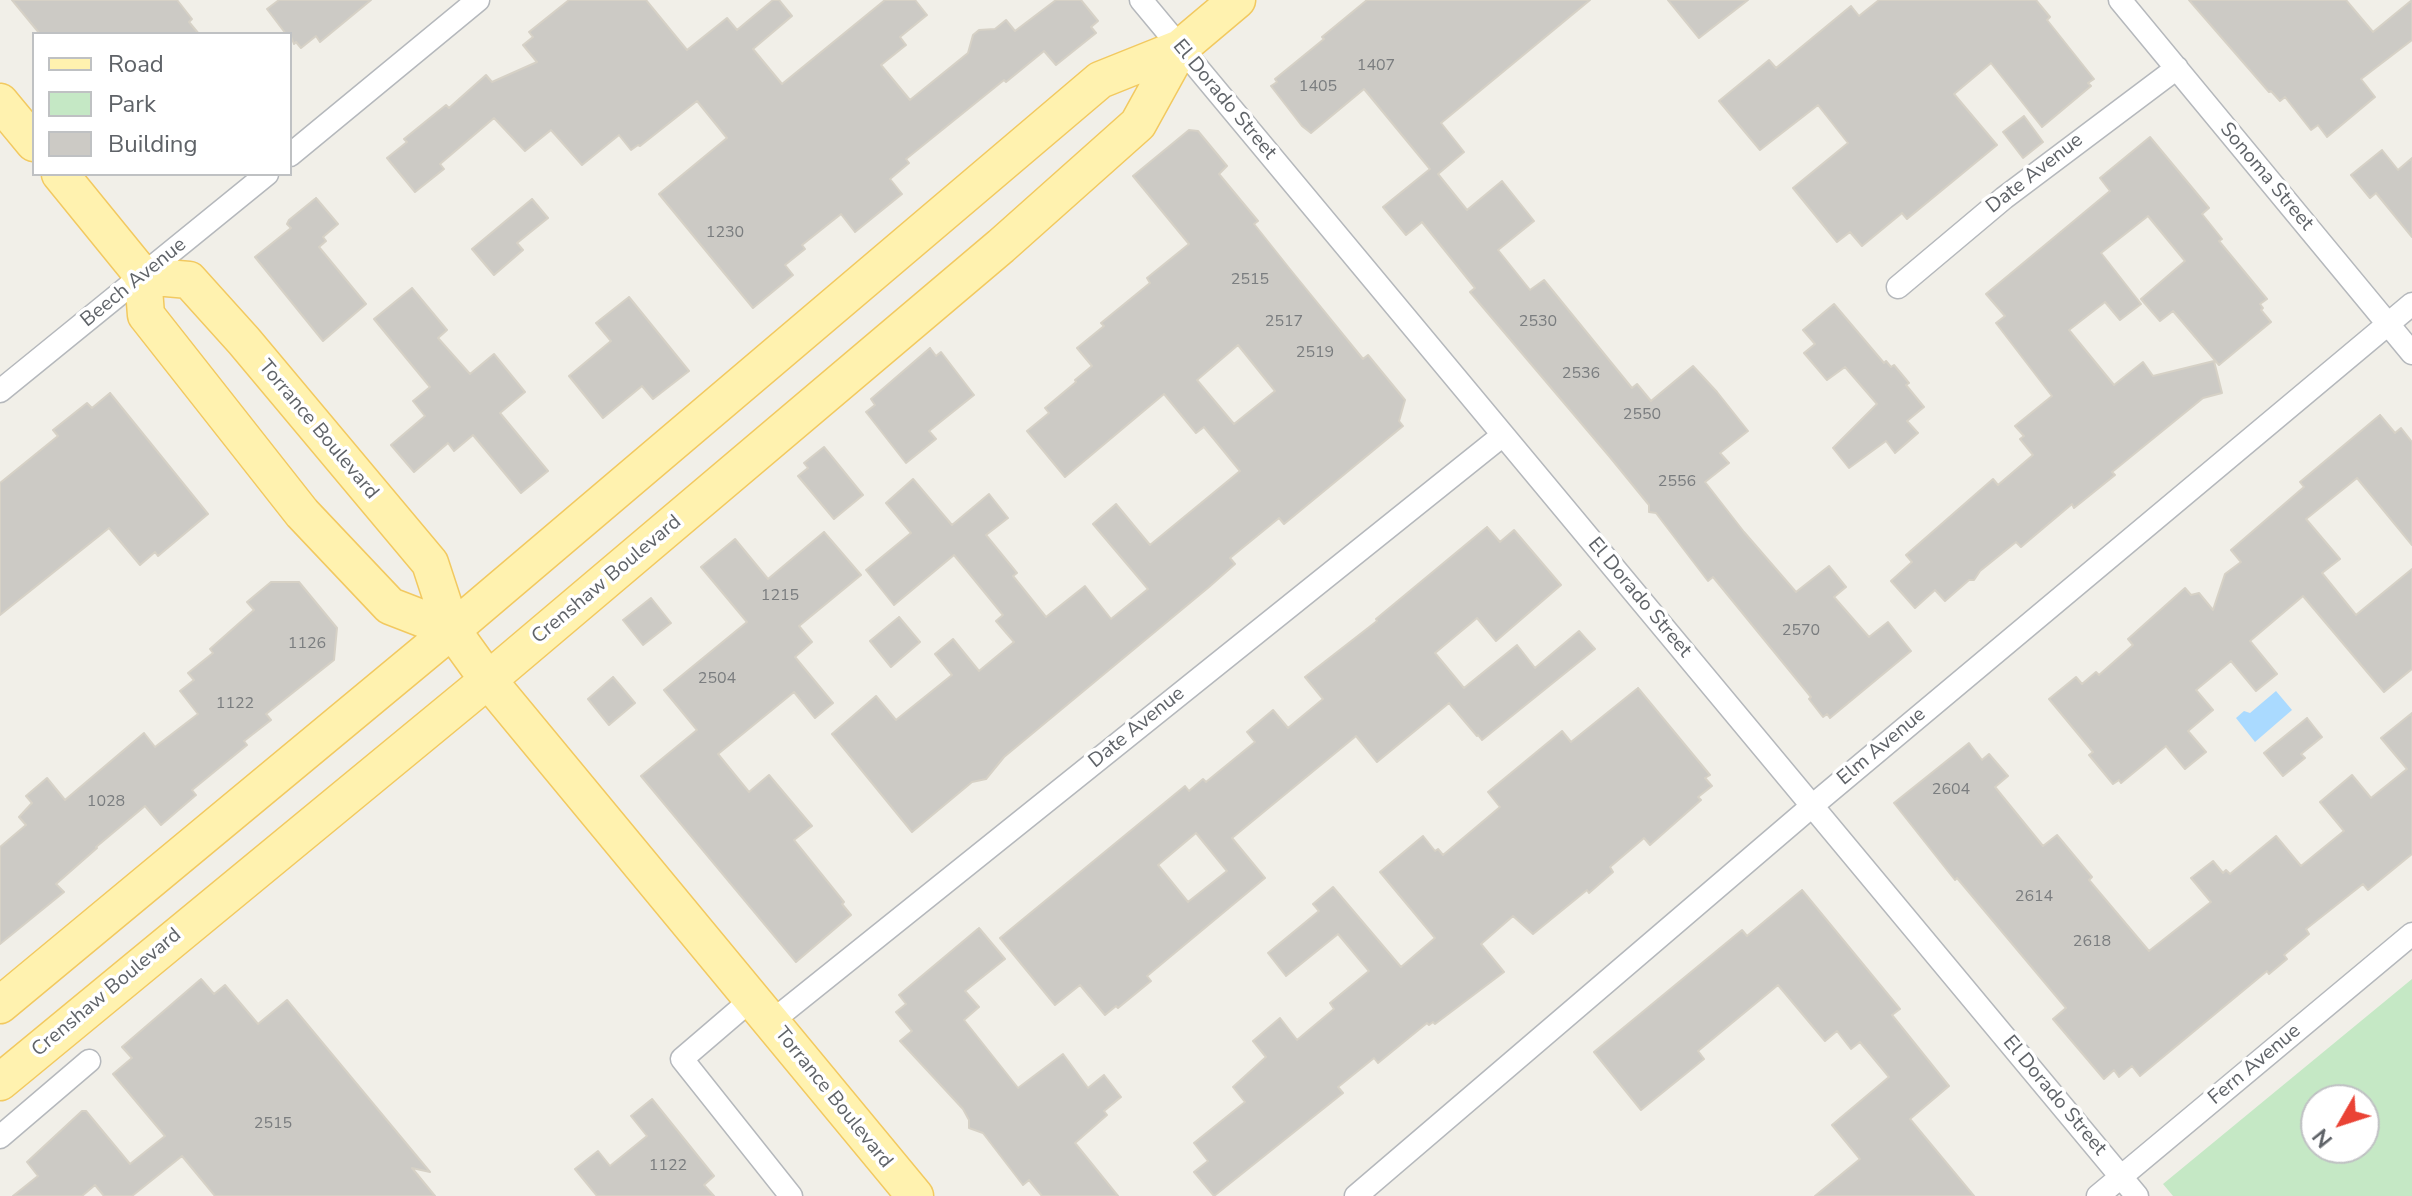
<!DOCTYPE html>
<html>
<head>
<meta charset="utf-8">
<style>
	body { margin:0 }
	#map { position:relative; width:2412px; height:1196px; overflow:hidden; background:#f1efe8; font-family:"Nunito Sans",sans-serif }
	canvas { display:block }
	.legend { position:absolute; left:32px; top:32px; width:260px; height:144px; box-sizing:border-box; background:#fff; border:2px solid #bfc1c3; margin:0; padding:10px 14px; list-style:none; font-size:24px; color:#5f6368 }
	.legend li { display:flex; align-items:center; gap:16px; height:40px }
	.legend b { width:40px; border:2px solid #bfc1c3 }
	.north { position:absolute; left:2300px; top:1084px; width:80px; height:80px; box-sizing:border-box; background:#fff; border:2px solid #bfc1c3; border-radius:50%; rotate:231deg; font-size:22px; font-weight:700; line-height:32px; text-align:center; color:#5f6368 }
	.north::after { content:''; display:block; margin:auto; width:28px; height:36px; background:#ea4335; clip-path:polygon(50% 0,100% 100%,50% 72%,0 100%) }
</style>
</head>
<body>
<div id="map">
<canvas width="2412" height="1196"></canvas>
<ul class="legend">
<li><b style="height:10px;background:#fff2af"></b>Road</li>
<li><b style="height:22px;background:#c5e8c5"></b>Park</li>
<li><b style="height:22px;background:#cccac5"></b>Building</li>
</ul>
<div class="north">N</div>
</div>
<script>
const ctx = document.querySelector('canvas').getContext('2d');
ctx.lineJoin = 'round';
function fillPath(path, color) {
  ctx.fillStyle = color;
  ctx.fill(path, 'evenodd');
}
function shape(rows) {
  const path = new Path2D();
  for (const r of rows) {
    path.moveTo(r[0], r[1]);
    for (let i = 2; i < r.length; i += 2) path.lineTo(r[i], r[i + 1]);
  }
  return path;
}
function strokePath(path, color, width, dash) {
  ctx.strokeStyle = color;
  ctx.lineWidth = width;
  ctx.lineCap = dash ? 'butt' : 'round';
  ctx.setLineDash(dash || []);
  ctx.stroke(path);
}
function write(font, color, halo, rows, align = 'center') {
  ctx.font = font + ' "Nunito Sans",sans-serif';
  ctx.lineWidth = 7;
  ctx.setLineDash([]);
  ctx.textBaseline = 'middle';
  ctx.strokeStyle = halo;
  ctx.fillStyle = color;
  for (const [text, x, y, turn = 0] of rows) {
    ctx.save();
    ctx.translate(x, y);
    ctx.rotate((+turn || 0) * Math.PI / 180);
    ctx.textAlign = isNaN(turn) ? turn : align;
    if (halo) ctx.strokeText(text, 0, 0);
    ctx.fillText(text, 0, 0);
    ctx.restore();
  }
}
fillPath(shape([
	[2412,979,2412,1196,2173,1196,2163,1184],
	[2316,1100,2364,1100,2364,1148,2316,1148]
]), '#c5e8c5');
fillPath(shape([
	[2276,691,2292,710,2255,742,2236,718,2244,711,2250,713]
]), '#aadaff');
const building = shape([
	[12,0,177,0,192,19,189,22,199,34,40,34,12,0],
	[279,0,371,0,320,42,316,36,301,48,296,42,294,44,290,34,286,34,267,9,279,0],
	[569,0,646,0,687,50,727,18,737,30,773,0,779,0,792,16,753,49,782,84,885,0,915,0,927,15,900,37,906,45,881,65,910,100,968,53,973,35,979,30,995,29,1006,20,1015,31,1056,0,1081,0,1098,21,1091,27,1096,33,1056,65,1044,51,1006,82,1004,80,906,159,909,163,890,179,902,194,855,232,841,214,802,245,805,249,785,265,793,275,753,308,659,194,727,138,697,101,640,146,638,145,631,150,619,135,582,165,551,130,525,151,494,118,440,164,444,169,415,192,387,158,407,142,404,139,446,105,449,108,486,75,492,82,537,62,523,45,533,37,529,32,569,0],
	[1367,0,1590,0,1441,123,1464,152,1438,174,1467,210,1502,181,1534,221,1498,250,1530,290,1544,280,1632,388,1637,384,1651,401,1693,366,1717,392,1748,431,1720,453,1729,463,1705,482,1744,532,1796,592,1829,566,1846,587,1834,597,1869,637,1888,622,1911,651,1830,718,1827,714,1823,717,1809,699,1811,697,1713,577,1708,581,1656,513,1649,512,1649,505,1609,456,1470,292,1475,288,1422,222,1406,235,1383,207,1430,169,1364,89,1311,133,1302,126,1271,86,1277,82,1275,79,1324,39,1322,37,1367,0],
	[1668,0,1748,0,1699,38,1668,0],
	[1879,0,2036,0,2050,17,2047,20,2094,79,2088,83,2091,86,2042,127,1991,63,1954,94,1997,145,1907,219,1902,213,1862,246,1850,232,1837,242,1793,188,1848,143,1818,105,1760,150,1719,101,1769,60,1776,68,1851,6,1859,16,1879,0],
	[2189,0,2346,0,2373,32,2412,0,2412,40,2361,79,2375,97,2327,137,2318,125,2311,130,2285,97,2280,101,2271,91,2269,92,2189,0],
	[2024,116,2043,142,2023,158,2003,132,2024,116],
	[1189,130,1198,131,1227,166,1219,174,1258,221,1254,224,1289,268,1363,359,1368,355,1405,400,1399,421,1403,426,1284,524,1279,518,1230,558,1235,564,1209,587,1004,757,986,779,972,782,912,832,832,734,876,696,896,720,952,675,935,654,953,639,979,671,1014,642,996,621,1003,615,954,555,894,605,866,570,911,533,886,503,913,479,952,525,989,494,1008,518,986,535,1017,573,1013,576,1046,617,1085,586,1111,619,1148,589,1093,524,1116,504,1150,545,1240,471,1204,427,1196,433,1164,394,1065,477,1027,431,1049,413,1045,408,1076,382,1075,380,1092,366,1077,348,1104,326,1101,323,1150,283,1147,278,1189,244,1133,176,1189,130],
	[1238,345,1275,391,1234,424,1197,380,1238,345],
	[2150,137,2209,208,2202,214,2222,239,2219,241,2267,299,2260,304,2263,308,2261,310,2271,322,2219,365,2173,311,2160,321,2141,299,2185,261,2148,216,2101,253,2141,304,2120,320,2105,302,2069,330,2114,385,2143,362,2153,376,2214,361,2222,393,2203,398,2112,472,2115,475,2074,508,2072,504,2021,547,2016,542,1980,571,1974,580,1969,580,1945,601,1935,590,1915,608,1891,581,1912,562,1906,555,1993,479,1998,485,2033,455,2020,439,2024,436,2015,426,2052,396,1996,323,2005,316,1986,294,2110,191,2100,178,2150,137],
	[2382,150,2398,170,2412,158,2412,237,2376,193,2370,198,2351,175,2382,150],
	[316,198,338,224,323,237,326,241,319,247,366,304,323,341,255,257,291,228,287,224,289,220,316,198],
	[532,199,548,218,517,243,523,250,494,275,472,249,532,199],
	[412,288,447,330,438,338,470,374,494,354,525,392,500,413,548,471,521,493,473,435,454,451,448,443,414,472,391,445,425,416,413,401,430,387,374,319,412,288],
	[629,297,689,371,653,399,642,386,603,418,569,376,611,341,596,323,629,297],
	[1834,304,1884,363,1886,361,1891,367,1894,365,1909,383,1906,385,1924,407,1907,421,1918,433,1895,453,1886,441,1849,468,1833,448,1877,404,1845,367,1827,380,1804,353,1815,344,1803,330,1834,304],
	[930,348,936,356,941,352,974,395,929,431,936,439,906,463,866,412,875,405,871,399,930,348],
	[110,393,208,514,158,556,155,552,140,565,109,528,0,615,0,483,58,436,53,430,87,403,92,408,110,393],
	[2380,415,2395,433,2401,428,2412,442,2412,545,2357,478,2306,519,2340,559,2322,573,2356,615,2412,569,2412,669,2384,692,2303,596,2250,641,2277,674,2256,691,2231,661,2196,690,2213,710,2188,731,2206,752,2185,769,2166,746,2121,783,2119,780,2113,784,2089,755,2093,752,2049,699,2076,677,2082,684,2096,672,2099,675,2133,645,2128,639,2185,588,2191,595,2199,593,2213,610,2225,574,2241,562,2231,550,2304,487,2300,482,2380,415],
	[824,447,863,495,834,519,798,476,808,468,804,463,824,447],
	[1487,527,1500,542,1514,530,1561,585,1496,641,1477,618,1435,653,1464,688,1517,645,1535,668,1579,631,1595,649,1482,740,1478,735,1477,736,1449,703,1377,762,1356,736,1232,838,1265,878,1147,976,1151,981,1118,1008,1116,1006,1105,1015,1080,985,1055,1005,1000,938,1185,786,1189,791,1203,779,1206,782,1255,742,1247,732,1273,710,1288,728,1323,699,1305,677,1377,621,1376,619,1487,527],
	[1196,833,1227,871,1188,902,1158,865,1196,833],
	[824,532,861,575,799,626,812,642,795,657,833,703,815,718,794,692,718,754,749,792,769,775,812,826,794,840,844,902,842,904,851,915,796,962,641,776,697,730,664,690,747,622,701,567,735,539,768,579,824,532],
	[271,582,299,582,337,628,334,660,266,714,271,720,244,741,247,745,192,790,196,795,161,825,145,806,96,847,97,848,56,884,64,892,0,944,0,847,26,825,19,817,32,803,26,796,47,778,65,800,144,733,155,747,198,714,180,691,194,680,188,673,213,653,210,649,254,610,247,602,271,582],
	[651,598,671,623,643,645,623,620,651,598],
	[899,617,920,642,891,667,870,641,899,617],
	[613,677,635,703,609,725,588,699,613,677],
	[1638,688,1710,775,1705,778,1712,786,1698,797,1701,800,1650,845,1644,838,1610,867,1613,872,1589,893,1587,890,1533,934,1513,916,1481,944,1504,972,1435,1024,1433,1022,1429,1025,1427,1023,1378,1063,1374,1058,1338,1087,1343,1093,1214,1196,1194,1172,1208,1161,1194,1143,1245,1102,1233,1087,1266,1057,1253,1041,1280,1018,1297,1040,1334,1009,1330,1003,1369,971,1338,934,1286,976,1268,953,1319,911,1313,904,1333,887,1401,967,1435,938,1380,872,1423,836,1435,851,1438,849,1443,855,1500,807,1488,792,1562,731,1571,742,1638,688],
	[2412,713,2412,854,2368,890,2363,884,2306,929,2309,934,2284,955,2287,959,2269,974,2267,971,2140,1076,2132,1066,2119,1077,2114,1070,2104,1079,2053,1019,2066,1008,1957,878,1955,880,1894,803,1969,743,1982,760,1989,754,2008,776,1995,787,2043,846,2057,835,2092,877,2089,880,2149,951,2211,902,2191,878,2213,861,2223,873,2226,870,2230,874,2276,836,2301,866,2344,831,2320,802,2352,775,2371,798,2407,769,2381,738,2412,713],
	[2307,718,2322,737,2301,754,2305,758,2283,776,2264,753,2307,718],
	[1802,890,1900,1009,1892,1015,1949,1086,1910,1119,1974,1196,1815,1196,1860,1159,1832,1125,1889,1077,1860,1042,1851,1049,1837,1031,1825,1041,1778,985,1698,1051,1704,1059,1641,1110,1594,1052,1742,930,1747,936,1802,890],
	[979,928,1005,959,965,991,979,1007,964,1020,1018,1088,1063,1054,1088,1088,1104,1075,1121,1097,1104,1111,1107,1115,1075,1143,1118,1196,1042,1196,1029,1180,1023,1185,983,1133,969,1128,969,1120,963,1109,900,1041,912,1031,896,1012,906,1004,899,995,979,928],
	[201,979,214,994,225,985,258,1024,287,1000,430,1172,412,1168,435,1196,215,1196,182,1156,132,1196,104,1196,95,1185,82,1196,13,1196,38,1176,27,1162,82,1111,86,1111,130,1164,165,1136,113,1074,132,1058,122,1047,201,979],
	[652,1099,714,1176,704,1185,714,1196,597,1196,575,1169,598,1151,610,1166,647,1136,631,1116,652,1099]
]);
fillPath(building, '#cccac5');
strokePath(building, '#d6d1c6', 2);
const street = shape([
	[1141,0,2137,1196],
	[2120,0,2412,353],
	[290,155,478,0],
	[1898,287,2004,198,2177,68],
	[0,391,267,174],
	[752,999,682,1059,791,1196],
	[771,1022,1503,435],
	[0,1137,89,1061],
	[1356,1196,1812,806,2412,304],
	[2098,1196,2412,934]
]);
const primary = shape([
	[0,102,34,143],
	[60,174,143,276,146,315,302,513,390,606,452,630],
	[143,276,189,280,244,341,430,563,452,630,488,680,915,1196],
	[0,1005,452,630,1100,80,1180,48,1237,0],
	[0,1082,488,680,1001,246,1138,124,1180,48]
]);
strokePath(street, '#b5b8bc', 25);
strokePath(primary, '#f2c960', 39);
strokePath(street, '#fff', 22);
strokePath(primary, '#fff2af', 36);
write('16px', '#7a7d7f', null, [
	["1407",1376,66],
	["1405",1318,87],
	["1230",725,233],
	["2515",1250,280],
	["2517",1284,322],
	["2530",1538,322],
	["2519",1315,353],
	["2536",1581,374],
	["2550",1642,415],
	["2556",1677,482],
	["1215",780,596],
	["2570",1801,631],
	["1126",307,644],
	["2504",717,679],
	["1122",235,704],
	["2604",1951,790],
	["1028",106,802],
	["2614",2034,897],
	["2618",2092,942],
	["2515",273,1124],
	["1122",668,1166]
]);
write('20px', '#5f6368', '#fff', [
	["El Dorado Street",1224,100,50],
	["Date Avenue",2035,174,-38],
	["Sonoma Street",2266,177,50],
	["Beech Avenue",134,283,-39],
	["Torrance Boulevard",318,430,50],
	["Crenshaw Boulevard",607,580,-40],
	["El Dorado Street",1639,598,50],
	["Date Avenue",1137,728,-39],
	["Elm Avenue",1882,747,-40],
	["Crenshaw Boulevard",107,993,-40],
	["Fern Avenue",2255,1065,-40],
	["El Dorado Street",2054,1096,50],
	["Torrance Boulevard",833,1098,51]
]);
</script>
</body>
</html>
